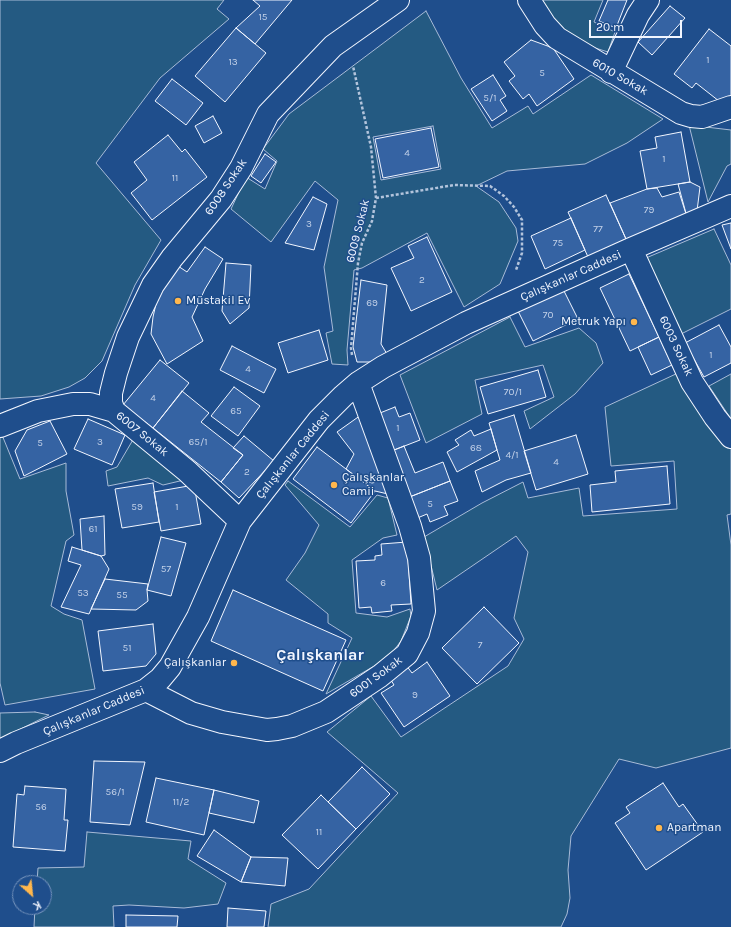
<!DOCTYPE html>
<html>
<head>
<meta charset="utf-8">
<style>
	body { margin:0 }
	#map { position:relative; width:731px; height:927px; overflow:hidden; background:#1f4e8c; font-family:Karla,sans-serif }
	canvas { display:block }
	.north { position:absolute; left:12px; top:875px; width:40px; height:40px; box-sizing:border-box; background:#1f4e8c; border:1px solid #7391ba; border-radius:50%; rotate:153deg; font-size:11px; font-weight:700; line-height:16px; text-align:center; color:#f2f6ff }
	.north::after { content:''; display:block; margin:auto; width:14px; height:18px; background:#ffb74d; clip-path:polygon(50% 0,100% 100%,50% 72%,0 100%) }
	.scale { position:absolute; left:589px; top:20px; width:93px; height:18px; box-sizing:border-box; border:2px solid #f2f6ff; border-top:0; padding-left:5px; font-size:12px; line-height:14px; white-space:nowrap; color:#f2f6ff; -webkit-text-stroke:3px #1f4e8c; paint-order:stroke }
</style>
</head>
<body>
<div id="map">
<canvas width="731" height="927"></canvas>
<div class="north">K</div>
<div class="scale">20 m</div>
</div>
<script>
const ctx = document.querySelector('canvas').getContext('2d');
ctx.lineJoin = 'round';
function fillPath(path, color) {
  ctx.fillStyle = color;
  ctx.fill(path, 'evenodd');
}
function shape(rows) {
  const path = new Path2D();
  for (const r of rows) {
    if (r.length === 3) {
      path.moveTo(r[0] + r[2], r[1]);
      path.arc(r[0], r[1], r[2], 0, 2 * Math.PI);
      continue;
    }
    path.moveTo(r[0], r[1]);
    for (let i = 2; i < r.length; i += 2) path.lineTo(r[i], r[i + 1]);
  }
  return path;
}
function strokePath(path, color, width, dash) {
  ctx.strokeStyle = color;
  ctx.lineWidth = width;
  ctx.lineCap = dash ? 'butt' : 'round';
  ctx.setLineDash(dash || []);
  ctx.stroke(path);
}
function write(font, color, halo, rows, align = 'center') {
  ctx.font = font + ' Karla,sans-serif';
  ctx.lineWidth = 3;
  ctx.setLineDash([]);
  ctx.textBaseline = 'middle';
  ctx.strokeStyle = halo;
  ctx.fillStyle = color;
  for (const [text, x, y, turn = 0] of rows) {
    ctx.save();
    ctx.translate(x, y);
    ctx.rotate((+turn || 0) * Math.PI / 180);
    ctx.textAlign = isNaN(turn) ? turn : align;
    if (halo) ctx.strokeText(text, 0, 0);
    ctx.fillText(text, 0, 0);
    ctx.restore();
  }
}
const green = shape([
	[0,0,224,0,217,9,229,19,160,78,96,163,161,240,135,285,102,361,85,378,69,387,41,396,0,399,0,0],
	[539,0,603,0,594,22,615,32,608,52,570,40,539,0],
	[426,11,461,78,492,128,528,106,533,114,591,75,663,119,627,143,585,164,507,171,476,186,499,202,516,228,518,241,500,284,464,307,427,233,362,268,354,270,347,350,348,365,332,364,326,333,333,331,324,267,338,200,315,181,271,242,231,209,246,177,265,189,277,161,263,149,289,114,426,11],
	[433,126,441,169,381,180,373,137,433,126],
	[689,125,731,130,731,164,727,166,708,202,689,125],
	[714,229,731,265,731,309,681,334,646,258,714,229],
	[510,317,525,347,579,328,596,343,603,363,575,394,530,429,524,411,554,397,543,365,475,380,482,414,426,443,400,375,510,317],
	[678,373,703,416,731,448,731,514,727,515,731,545,731,748,656,768,619,759,571,836,568,870,570,898,567,914,561,927,268,927,271,904,309,889,398,793,327,732,371,696,401,737,508,666,524,639,514,618,528,552,516,536,437,590,424,537,482,503,523,482,528,498,579,488,583,516,677,509,674,461,611,466,605,407,678,373],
	[731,374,731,419,709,386,731,374],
	[2,435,20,479,66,463,66,491,74,535,66,541,51,606,64,614,82,620,95,689,5,705,0,683,0,436,2,435],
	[134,438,184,480,163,485,148,478,108,486,106,471,117,467,134,438],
	[288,481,350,527,377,495,388,498,397,535,383,538,352,560,356,613,387,617,410,609,411,616,401,641,388,658,326,694,352,638,328,623,328,614,286,580,305,553,319,525,285,485,288,481],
	[35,712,49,715,0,739,0,713,35,712],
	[87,832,191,841,188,859,226,883,218,904,184,908,129,905,113,906,114,927,34,927,35,907,44,907,44,883,37,883,38,868,84,867,87,832]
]);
fillPath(green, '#245a82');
strokePath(green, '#a8bbd7', 1);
const building = shape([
	[253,0,292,0,255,44,236,28,260,6,253,0],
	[608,0,627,0,616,28,599,21,608,0],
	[670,6,685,18,652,55,638,42,670,6],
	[236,28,266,53,225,102,195,76,236,28],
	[709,29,731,46,731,96,724,105,696,83,692,88,674,74,709,29],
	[531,40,553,48,574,79,537,106,529,94,523,99,509,81,515,76,504,62,531,40],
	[493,75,506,96,500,100,507,111,492,121,471,89,493,75],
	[172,79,203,103,186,125,155,101,172,79],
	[213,116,222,133,204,143,195,126,213,116],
	[431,128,439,167,383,178,375,139,431,128],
	[681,132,690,182,647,189,640,151,657,148,655,137,681,132],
	[168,135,182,152,185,149,207,177,152,220,131,193,147,180,134,162,168,135],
	[265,154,276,162,261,183,251,176,265,154],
	[690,182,700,187,697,211,687,217,678,184,690,182],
	[657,188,662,197,679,192,687,217,626,239,610,203,647,189,657,188],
	[606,195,626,239,588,257,568,212,606,195],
	[313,197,327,204,314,250,285,243,313,197],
	[571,218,585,250,545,269,531,236,571,218],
	[731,223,731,249,722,225,731,223],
	[427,237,452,292,411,311,391,268,414,258,408,246,427,237],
	[205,247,223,259,205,289,192,317,203,341,167,364,151,334,153,317,158,295,178,266,187,272,205,247],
	[226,263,251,265,249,308,230,324,222,311,226,263],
	[629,274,659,337,630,351,600,288,629,274],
	[361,280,387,285,381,344,387,354,370,362,357,362,353,347,361,280],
	[563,289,578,319,533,341,518,311,563,289],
	[719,325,731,347,731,363,704,377,685,343,719,325],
	[319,330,328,360,288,373,278,343,319,330],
	[659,337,672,365,651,375,638,347,659,337],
	[232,346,276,369,264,393,220,370,232,346],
	[160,360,189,383,153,428,123,405,160,360],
	[538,370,546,397,488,414,480,387,538,370],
	[234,387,260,406,238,436,211,416,234,387],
	[182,391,209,413,201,422,243,455,221,482,153,428,182,391],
	[395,407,399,417,410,413,420,440,389,452,375,415,395,407],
	[361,415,388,494,375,491,346,469,354,454,337,432,361,415],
	[514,415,531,473,506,480,482,492,475,471,500,460,489,423,514,415],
	[88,419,125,435,112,465,74,449,88,419],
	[50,421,67,454,24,476,15,451,27,430,50,421],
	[491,429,497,450,457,472,447,452,459,445,455,440,471,430,474,436,491,429],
	[576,435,588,474,536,490,524,451,576,435],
	[244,436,274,461,239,498,221,482,243,455,233,448,244,436],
	[404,446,415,473,443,462,450,481,407,498,389,452,404,446],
	[317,447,375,491,351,523,293,479,317,447],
	[667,466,670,504,592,512,590,485,616,482,615,471,667,466],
	[372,479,4],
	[450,481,458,501,444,506,448,515,430,522,427,514,415,519,407,498,450,481],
	[153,483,159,522,122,528,115,489,153,483],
	[194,485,201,524,161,531,154,492,194,485],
	[104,516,105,555,101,556,82,550,80,519,104,516],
	[161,537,186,543,171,596,147,590,161,537],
	[407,542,411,604,391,605,392,611,372,613,371,607,359,608,356,561,375,560,375,556,382,555,381,544,407,542],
	[72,547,101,556,109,569,89,614,61,607,81,565,68,561,72,547],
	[105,579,148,584,147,590,148,601,136,610,91,609,105,579],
	[233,590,346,640,323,691,211,641,233,590],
	[484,607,519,643,477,684,442,648,484,607],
	[153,624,156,654,146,666,103,671,98,631,153,624],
	[427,662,450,696,404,727,381,693,394,685,389,677,406,665,412,673,427,662],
	[94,761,145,762,130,825,90,822,94,761],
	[362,767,390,794,356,829,328,802,362,767],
	[156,778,214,790,204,835,146,822,156,778],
	[663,783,679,807,683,804,703,832,646,870,615,823,630,813,626,807,663,783],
	[25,786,66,789,64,820,68,820,65,851,13,847,17,794,24,795,25,786],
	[214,790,259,801,254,823,209,813,214,790],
	[321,795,356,829,318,869,282,835,321,795],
	[214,830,251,857,241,882,197,856,214,830],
	[251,857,288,858,285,886,241,882,251,857],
	[228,908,266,911,264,927,227,927,228,908],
	[126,915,178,916,177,927,126,927,126,915]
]);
fillPath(building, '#3563a3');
strokePath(building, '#f2f6ff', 1);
const minor = shape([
	[529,0,545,25,557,38,681,113,691,116,702,117,731,107],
	[611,72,638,15,648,0],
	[631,249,692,382,715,417,731,437],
	[114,411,111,403,111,393,116,373,128,337,153,285,172,258,221,199,241,168,268,114,333,46,398,0],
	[0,426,38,411,73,404,90,404,114,411,187,471,240,521],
	[146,690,191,713,222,722,267,730,277,729,292,726,326,712,380,676,407,654,418,633,424,611,419,558,410,526,358,383],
	[0,751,16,743,146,690,160,679,170,667,198,617,240,521,319,420,343,396,358,383,383,367,466,323,631,249,731,206]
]);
strokePath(minor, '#f2f6ff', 24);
strokePath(shape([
	[376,198,454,185,490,186,504,196,514,207,522,220,522,253,516,270],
	[352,355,351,348,358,263,362,243,372,221,376,198,371,147,353,66]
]), '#b3c4dc', 2.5, [3, 2]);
strokePath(minor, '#1f4e8c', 22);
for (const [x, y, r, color] of [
	[178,301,4,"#ffb74d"],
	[634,322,4,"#ffb74d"],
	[334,485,4,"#ffb74d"],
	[234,663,4,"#ffb74d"],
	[659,828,4,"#ffb74d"]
]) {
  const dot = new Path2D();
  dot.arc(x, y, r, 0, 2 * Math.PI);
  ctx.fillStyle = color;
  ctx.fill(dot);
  strokePath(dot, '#1f4e8c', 1.5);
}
write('10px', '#c3d1e8', null, [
	["15",263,17],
	["1",708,60],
	["13",233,62],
	["5",542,73],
	["5/1",490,98],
	["4",407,153],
	["1",664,159],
	["11",175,178],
	["79",649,210],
	["3",309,224],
	["77",598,229],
	["75",558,243],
	["2",422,280],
	["69",372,303],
	["70",548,315],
	["1",711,355],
	["4",248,369],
	["70/1",513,392],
	["4",153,398],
	["65",236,411],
	["1",398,428],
	["3",100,442],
	["65/1",198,442],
	["5",40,443],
	["68",476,448],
	["4/1",512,455],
	["4",556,462],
	["2",247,472],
	["5",430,504],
	["59",137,507],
	["1",177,507],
	["61",93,529],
	["57",166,569],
	["6",383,583],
	["53",83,593],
	["55",122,595],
	["7",480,645],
	["51",127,648],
	["9",415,695],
	["56/1",115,792],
	["11/2",181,802],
	["56",41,807],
	["11",319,832]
]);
write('12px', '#f2f6ff', '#1f4e8c', [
	["6010 Sokak",620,77,30],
	["6008 Sokak",226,187,-56],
	["6009 Sokak",358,231,-76],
	["Çalışkanlar Caddesi",571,276,-24],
	["6003 Sokak",676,346,65],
	["6007 Sokak",142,434,39],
	["Çalışkanlar Caddesi",293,455,-51],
	["6001 Sokak",376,677,-36],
	["Çalışkanlar Caddesi",94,711,-23]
]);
write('12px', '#f2f6ff', '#1f4e8c', [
	["Müstakil Ev",186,301],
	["Metruk Yapı",626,322,"right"],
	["Çalışkanlar",342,478],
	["Camii",342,492],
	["Çalışkanlar",226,663,"right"],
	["Apartman",667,828]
], 'left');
write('bold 16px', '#f2f6ff', '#1f4e8c', [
	["Çalışkanlar",320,655]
]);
</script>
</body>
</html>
